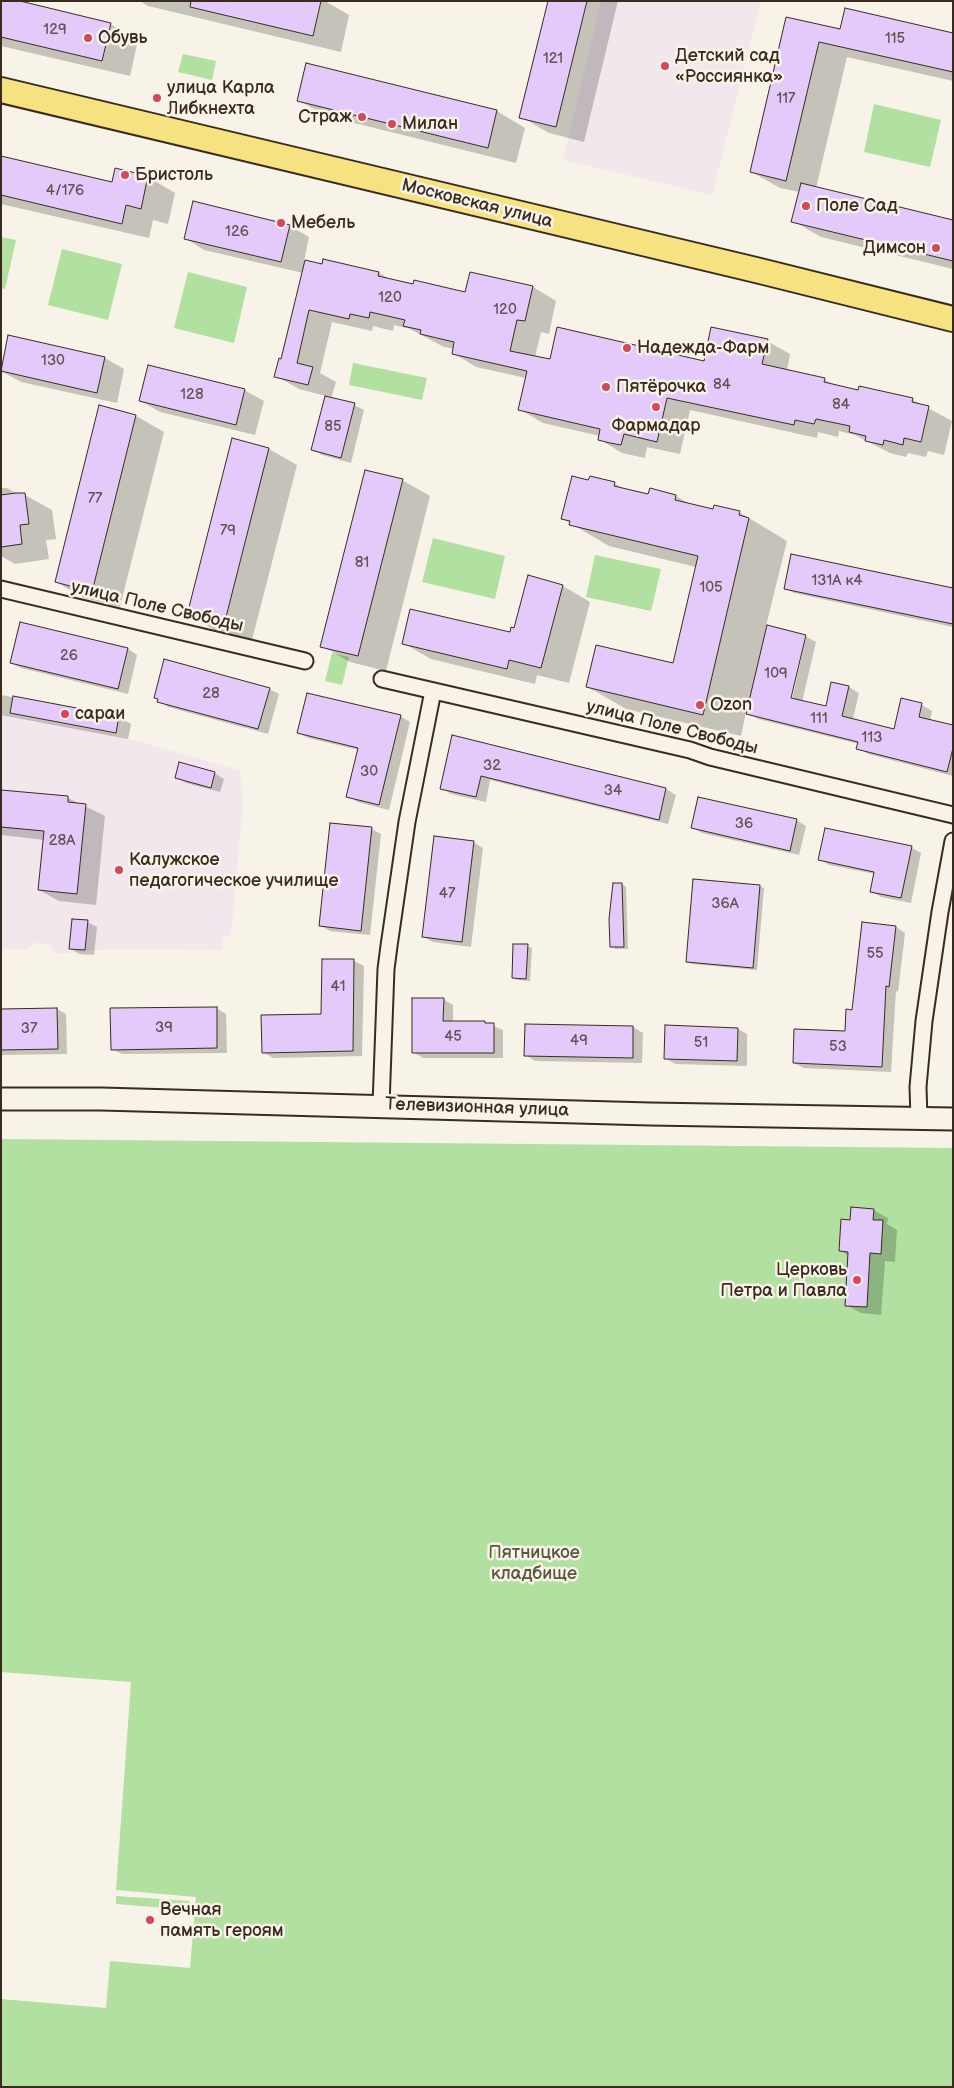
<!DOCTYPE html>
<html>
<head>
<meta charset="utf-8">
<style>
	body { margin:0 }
	#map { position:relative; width:954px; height:2088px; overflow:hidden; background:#f7f3e8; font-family:"Balsamiq Sans",sans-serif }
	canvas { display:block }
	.frame { position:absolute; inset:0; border:2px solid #3b2a1e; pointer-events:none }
</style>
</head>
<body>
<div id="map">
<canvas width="954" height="2088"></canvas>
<div class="frame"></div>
</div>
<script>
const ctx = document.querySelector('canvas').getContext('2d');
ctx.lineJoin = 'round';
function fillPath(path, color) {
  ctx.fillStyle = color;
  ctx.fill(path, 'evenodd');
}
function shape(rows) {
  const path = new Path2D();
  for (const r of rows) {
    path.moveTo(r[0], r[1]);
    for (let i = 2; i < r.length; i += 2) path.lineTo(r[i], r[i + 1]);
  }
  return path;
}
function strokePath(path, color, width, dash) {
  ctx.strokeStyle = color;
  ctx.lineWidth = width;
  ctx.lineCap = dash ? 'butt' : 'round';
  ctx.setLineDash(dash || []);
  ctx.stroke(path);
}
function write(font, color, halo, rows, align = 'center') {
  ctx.font = font + ' "Balsamiq Sans",sans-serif';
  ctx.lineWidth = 5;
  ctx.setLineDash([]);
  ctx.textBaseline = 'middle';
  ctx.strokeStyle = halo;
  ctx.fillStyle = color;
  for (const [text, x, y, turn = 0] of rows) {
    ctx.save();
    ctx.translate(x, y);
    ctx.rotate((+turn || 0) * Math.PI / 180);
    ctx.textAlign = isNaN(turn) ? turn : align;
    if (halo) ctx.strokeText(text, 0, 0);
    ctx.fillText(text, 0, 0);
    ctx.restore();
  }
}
fillPath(shape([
	[601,1,761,1,712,195,563,160],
	[1,714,107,733,240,770,243,804,231,936,225,936,222,940,223,950,115,949,54,954,51,945,33,943,26,950,1,948]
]), '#f1e7ed');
fillPath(shape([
	[183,54,216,61,212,80,178,72],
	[874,104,941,120,930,167,864,152],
	[1,237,16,240,5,289,1,288],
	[62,249,122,264,108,320,48,305],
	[188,272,247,287,234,343,174,328],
	[353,363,427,378,422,400,349,385],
	[433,538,505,556,495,599,422,582],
	[595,555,661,569,651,611,586,597],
	[332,653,349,657,342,685,325,681],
	[1,1139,953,1148,953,2087,1,2087,1,1999,106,2008,110,1961,190,1968,196,1897,116,1890,131,1682,1,1672],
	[116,1896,190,1901,190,1910,116,1904]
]), '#b1e0a0');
fillPath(shape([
	[1,1,110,24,138,40,130,76,1,46],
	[140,1,325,1,349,15,341,52,148,6],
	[549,1,618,1,584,142,549,133,521,117],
	[787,18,841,31,953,34,953,81,847,57,816,188,953,222,953,269,821,237,793,221,800,192,780,188,752,172],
	[307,65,497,111,525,128,516,163,326,116,298,100],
	[1,158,113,184,148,177,175,193,168,224,153,220,149,238,1,204],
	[290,226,309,237,304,261,323,265,324,261,379,273,392,280,466,293,533,287,556,301,549,334,541,332,535,357,551,361,705,363,767,341,790,354,787,371,824,379,837,387,859,391,860,388,913,400,952,421,944,455,928,451,926,457,908,453,906,457,890,453,855,435,839,431,838,437,818,432,817,438,690,410,680,454,647,447,645,458,622,453,599,439,600,436,543,423,519,409,526,378,476,367,453,353,454,349,444,347,410,329,394,325,393,331,373,326,372,331,332,322,320,373,336,382,331,399,354,405,364,410,351,463,322,455,313,450,326,396,299,389,276,376,282,360,303,273,204,250,185,238],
	[9,336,105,358,124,369,117,403,21,382,1,371],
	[244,390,264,401,255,435,160,412,141,401],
	[100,407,136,416,164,432,120,607,84,598,56,582],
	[269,449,297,465,252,640,216,631,189,615],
	[402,480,430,496,386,671,350,662,322,646],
	[589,481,614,483,626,490,649,495,650,490,676,496,692,505,714,511,739,512,787,541,766,626,805,636,816,642,802,702,827,708,849,687,859,693,853,719,895,730,922,705,932,711,930,721,953,727,953,776,868,754,858,748,859,744,758,719,746,712,741,736,626,709,588,687,674,664,696,567,609,546,563,519],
	[804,637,806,637,791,704,788,704],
	[1,488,7,488,20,495,25,495,52,510,56,539,46,540,49,559,15,564,1,556],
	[563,586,590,602,569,683,537,675,535,684,431,659,403,643,511,634],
	[785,588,953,589,953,627,794,593],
	[128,649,137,655,128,694,21,668,11,663],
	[269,689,279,694,268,734,168,707,155,697],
	[1,695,119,717,131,724,128,739,1,715],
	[400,716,410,722,389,810,357,802,348,796,359,750,308,738,299,733],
	[453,737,666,789,676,795,668,824,490,780,486,802,451,794,442,788],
	[214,773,224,779,220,792,186,783,177,778],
	[1,791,68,798,105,816,96,905,59,901,39,890,44,840,1,835],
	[796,820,806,826,799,855,702,833,693,828],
	[372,829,381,834,370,935,330,931,320,925],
	[826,829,912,848,921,853,911,903,881,897,871,891,875,874,829,865,819,859],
	[473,842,483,848,471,947,433,942,424,937],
	[622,884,626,887,628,949,616,949,611,947],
	[759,886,764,888,757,970,692,964,687,961],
	[87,922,97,927,94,955,79,954,70,948],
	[896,927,905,933,898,992,896,991,891,1072,804,1068,794,1063,846,1032,853,1011],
	[527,946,532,948,530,981,517,980,513,977],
	[323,960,354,961,364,966,362,1056,273,1058,263,1052,322,1015],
	[443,999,453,1005,453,1022,484,1022,503,1030,503,1058,423,1058,413,1052],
	[216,1008,226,1014,227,1053,122,1054,112,1049],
	[57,1009,66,1014,67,1054,1,1055,1,1010],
	[633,1027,643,1033,642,1063,535,1061,526,1055],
	[738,1029,747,1034,747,1066,675,1064,665,1058],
	[873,1210,888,1218,887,1224,897,1230,895,1262,885,1261,881,1315,861,1313,846,1305,849,1256,841,1251,851,1221]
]), '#0003');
const building = shape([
	[1,1,20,1,111,23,102,61,1,37,1,1],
	[191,1,321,1,313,36,190,7,191,1],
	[548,1,587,1,556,127,519,118,548,1],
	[845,8,953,33,953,72,819,42,786,181,750,172,786,17,840,29,845,8],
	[306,63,497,110,488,148,297,101,306,63],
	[1,156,112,182,115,168,148,176,141,209,126,205,122,224,1,195,1,156],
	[801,183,953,220,953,261,791,222,801,183],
	[193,201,290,225,281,262,184,239,193,201],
	[323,259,379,272,378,276,413,284,414,280,465,292,470,272,533,286,525,321,517,320,510,351,550,359,557,327,704,361,711,327,768,339,762,364,825,378,824,382,858,390,859,386,913,398,912,402,929,406,921,442,904,438,903,445,884,440,883,445,865,441,866,436,849,432,850,426,816,419,814,424,795,420,794,425,667,398,657,442,624,434,621,445,610,443,598,440,600,429,518,410,527,371,452,354,454,342,420,334,421,330,403,326,405,320,370,312,369,318,350,314,349,319,309,310,297,363,313,367,308,385,274,377,279,358,281,359,305,260,322,264,323,259],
	[8,335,105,357,97,393,1,371,8,335],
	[148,365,245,389,236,425,139,401,148,365],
	[325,396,355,403,341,458,311,450,325,396],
	[99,405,136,415,92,592,55,582,99,405],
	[232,438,269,448,224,625,187,615,232,438],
	[365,470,403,479,358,656,320,647,365,470],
	[572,476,588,480,590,476,615,482,614,486,648,494,650,488,676,495,675,500,713,509,714,505,740,511,739,515,749,518,703,715,586,687,596,645,673,663,698,556,569,525,570,521,561,519,572,476],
	[16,493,25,493,29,524,20,525,22,544,1,547,1,495,16,493],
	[791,554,953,588,953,624,784,589,791,554],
	[528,575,563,585,541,668,509,660,507,669,402,644,410,609,510,632,511,627,514,628,528,575],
	[20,622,128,648,118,689,10,663,20,622],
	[767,625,806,635,791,698,826,706,831,682,849,686,842,716,894,729,901,698,922,703,919,717,953,725,953,748,947,772,856,749,858,742,746,714,767,625],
	[164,659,270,688,258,729,157,702,158,699,154,698,164,659],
	[307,693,401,715,379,805,346,797,358,748,297,733,307,693],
	[13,696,119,716,116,733,10,713,13,696],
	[452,735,666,788,659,820,481,776,476,797,440,789,452,735],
	[179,762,215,772,211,788,175,778,179,762],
	[1,790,68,796,68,802,86,804,77,894,38,890,44,831,1,827,1,790],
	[698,797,797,819,790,851,691,828,698,797],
	[330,823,372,827,361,931,319,926,330,823],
	[825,828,912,846,901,898,870,892,874,872,818,860,825,828],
	[434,836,474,841,462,942,422,937,434,836],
	[693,879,760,885,753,968,686,962,693,879],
	[613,883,622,883,624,947,610,947,609,919,613,883],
	[72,919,88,920,85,950,69,949,72,919],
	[862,922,896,926,889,987,886,986,882,1067,793,1063,794,1029,845,1031,846,1009,852,1010,862,922],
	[513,944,528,944,526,979,512,978,513,944],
	[322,959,354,959,353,1051,262,1053,261,1015,321,1014,322,959],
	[412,998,444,998,443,1021,485,1021,485,1023,494,1023,494,1053,412,1053,412,998],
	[217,1007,217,1048,111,1050,110,1008,217,1007],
	[57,1008,58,1049,1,1050,1,1009,57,1008],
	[525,1024,633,1026,633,1058,524,1056,525,1024],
	[665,1025,738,1028,737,1061,664,1059,665,1025],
	[851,1207,874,1209,873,1220,883,1220,881,1254,870,1253,867,1307,845,1306,848,1252,839,1251,841,1219,850,1220,851,1207]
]);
fillPath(building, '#e4cafa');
strokePath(building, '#3b2a1e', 1);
const minor = shape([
	[1,589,305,661],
	[382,679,690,750,710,757,953,815],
	[381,1105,386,969,389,946,407,822,433,691],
	[919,1118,918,1087,924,1021,940,912,953,841]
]);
const secondary = shape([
	[1,1099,101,1099,650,1114,953,1119]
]);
const primary = shape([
	[1,90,756,270,953,319]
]);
strokePath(minor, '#3b2a1e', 19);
strokePath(secondary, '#3b2a1e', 25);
strokePath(primary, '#3b2a1e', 28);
strokePath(minor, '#f7f3e8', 15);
strokePath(secondary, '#f7f3e8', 21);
strokePath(primary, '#f7e281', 24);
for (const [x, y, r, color] of [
	[88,38,5,"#d1495b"],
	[665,66,5,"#d1495b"],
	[157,98,5,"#d1495b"],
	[362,117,5,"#d1495b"],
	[392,124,5,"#d1495b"],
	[125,175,5,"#d1495b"],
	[806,206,5,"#d1495b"],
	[281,223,5,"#d1495b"],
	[936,248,5,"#d1495b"],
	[627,348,5,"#d1495b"],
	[606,387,5,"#d1495b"],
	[656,407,5,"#d1495b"],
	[700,705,5,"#d1495b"],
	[65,714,5,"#d1495b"],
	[119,870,5,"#d1495b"],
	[857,1280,5,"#d1495b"],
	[150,1920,5,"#d1495b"]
]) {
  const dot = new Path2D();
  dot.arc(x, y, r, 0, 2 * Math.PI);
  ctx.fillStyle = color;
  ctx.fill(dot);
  strokePath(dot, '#f7f3e8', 2);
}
write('15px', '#655255', null, [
	["129",55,30],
	["115",895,39],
	["121",553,59],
	["117",786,99],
	["4/176",65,191],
	["126",237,232],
	["120",390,298],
	["120",505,310],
	["130",53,361],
	["84",722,385],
	["128",192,395],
	["84",841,405],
	["85",333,427],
	["77",95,499],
	["79",228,531],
	["81",362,563],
	["131А к4",837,581],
	["105",711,588],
	["26",69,656],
	["109",776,674],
	["28",211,694],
	["111",819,719],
	["113",872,738],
	["32",492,766],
	["30",369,772],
	["34",613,791],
	["36",744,824],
	["28А",62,841],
	["47",447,894],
	["36А",725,904],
	["55",875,954],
	["41",338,987],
	["39",164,1028],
	["37",29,1029],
	["45",453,1037],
	["49",579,1041],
	["51",701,1043],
	["53",838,1047]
]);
write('18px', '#3b2a1e', '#f7f3e8', [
	["Обувь",98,38],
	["Детский сад",675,56],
	["«Россиянка»",675,77],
	["улица Карла",167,88],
	["Либкнехта",167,109],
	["Страж",352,117,"right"],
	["Милан",402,124],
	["Бристоль",135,175],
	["Поле Сад",816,206],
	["Мебель",291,223],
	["Димсон",926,248,"right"],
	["Надежда-Фарм",637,348],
	["Пятёрочка",616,387],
	["Фармадар",656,426,"center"],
	["Ozon",710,705],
	["сараи",75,714],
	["Калужское",129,860],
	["педагогическое училище",129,881],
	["Церковь",847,1270,"right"],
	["Петра и Павла",847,1291,"right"],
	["Вечная",160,1910],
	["память героям",160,1931]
], 'left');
write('18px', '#3b2a1e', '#f7f3e8', [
	["Московская улица",477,204,14],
	["улица Поле Свободы",157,607,13],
	["улица Поле Свободы",672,728,14],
	["Телевизионная улица",477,1108,2]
]);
write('18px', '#58583e', '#f7f3e8', [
	["Пятницкое",534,1553],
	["кладбище",534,1574]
]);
</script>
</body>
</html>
